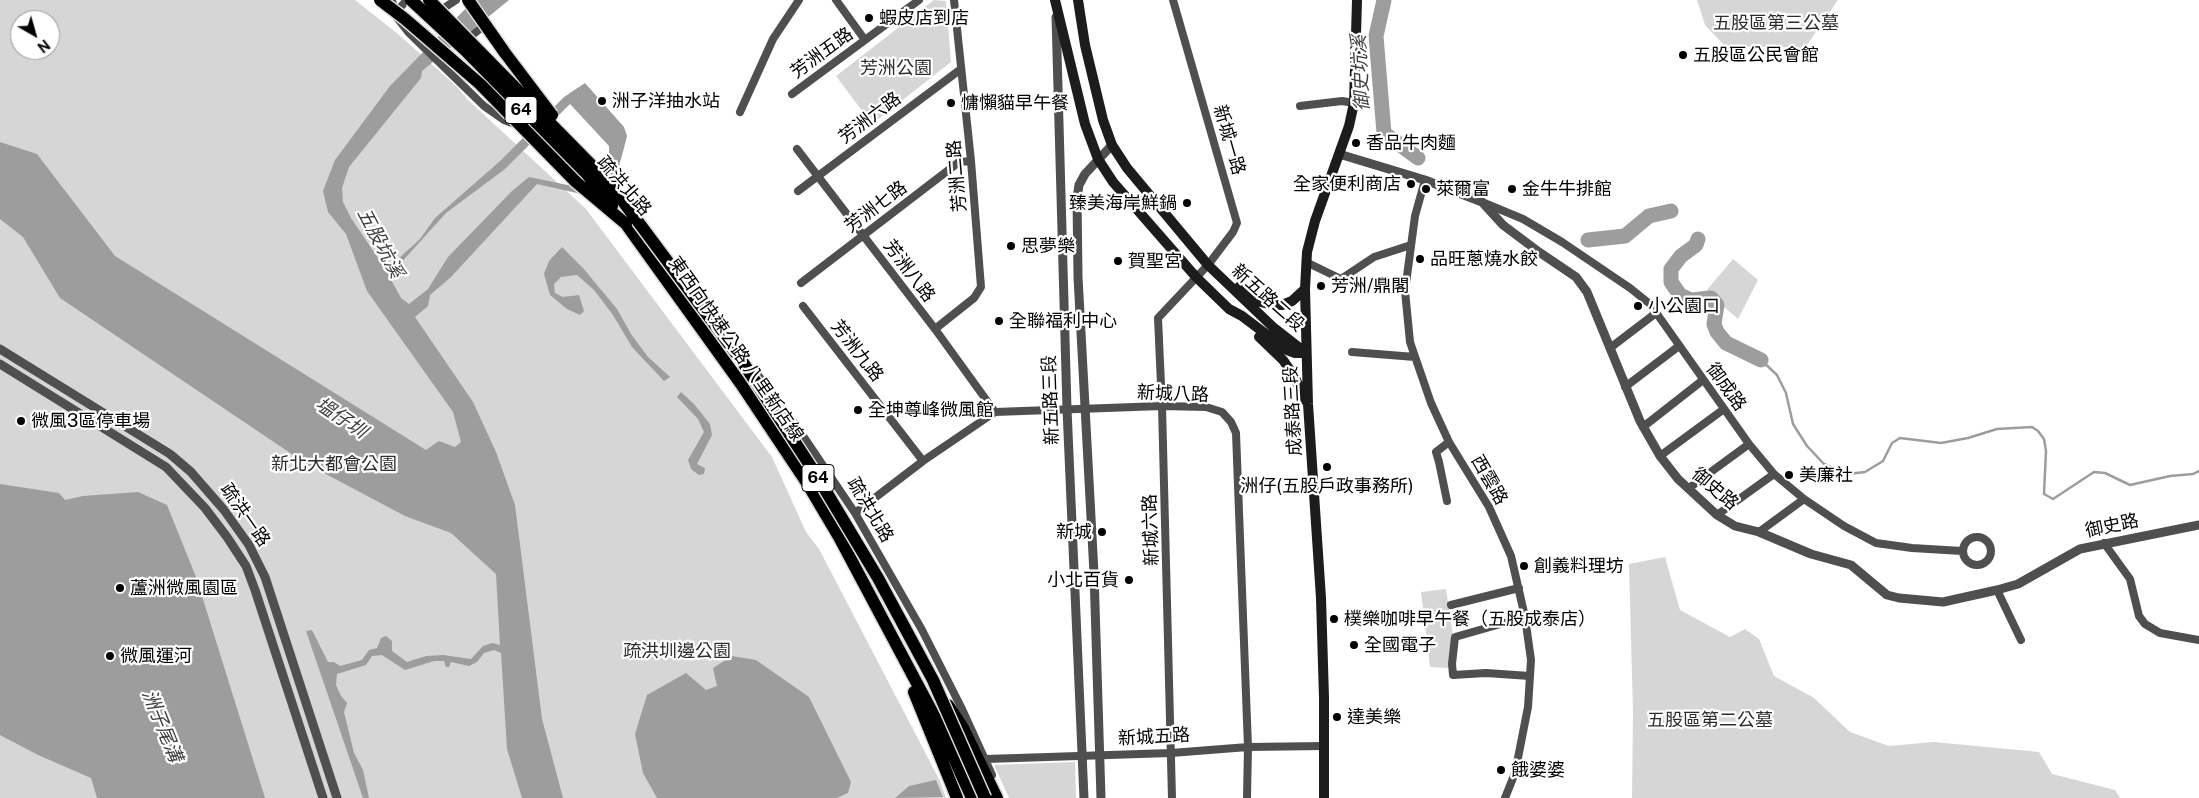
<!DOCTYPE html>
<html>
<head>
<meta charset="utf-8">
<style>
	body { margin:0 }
	#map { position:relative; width:2199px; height:798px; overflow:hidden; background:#fff; font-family:"Public Sans",sans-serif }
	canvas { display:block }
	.north { position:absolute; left:10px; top:10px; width:50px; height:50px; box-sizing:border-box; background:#fff; border:1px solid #999; border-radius:50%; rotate:142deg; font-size:14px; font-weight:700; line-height:20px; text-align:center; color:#000 }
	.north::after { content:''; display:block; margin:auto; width:18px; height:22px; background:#000; clip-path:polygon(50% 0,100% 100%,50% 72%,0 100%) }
</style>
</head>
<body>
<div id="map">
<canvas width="2199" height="798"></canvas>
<div class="north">N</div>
</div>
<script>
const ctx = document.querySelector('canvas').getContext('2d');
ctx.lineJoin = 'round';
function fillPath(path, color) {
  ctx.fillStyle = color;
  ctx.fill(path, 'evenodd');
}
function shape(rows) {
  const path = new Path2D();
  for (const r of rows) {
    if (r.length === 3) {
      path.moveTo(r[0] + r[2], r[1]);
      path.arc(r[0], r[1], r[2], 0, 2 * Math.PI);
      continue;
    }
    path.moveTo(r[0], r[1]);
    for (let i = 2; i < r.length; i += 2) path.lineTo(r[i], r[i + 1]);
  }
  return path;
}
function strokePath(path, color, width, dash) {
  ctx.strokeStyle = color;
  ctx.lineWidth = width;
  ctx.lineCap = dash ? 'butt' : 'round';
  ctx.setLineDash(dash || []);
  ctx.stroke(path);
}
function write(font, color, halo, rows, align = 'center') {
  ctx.font = font + ' "Public Sans","Noto Sans TC",sans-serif';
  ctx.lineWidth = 4.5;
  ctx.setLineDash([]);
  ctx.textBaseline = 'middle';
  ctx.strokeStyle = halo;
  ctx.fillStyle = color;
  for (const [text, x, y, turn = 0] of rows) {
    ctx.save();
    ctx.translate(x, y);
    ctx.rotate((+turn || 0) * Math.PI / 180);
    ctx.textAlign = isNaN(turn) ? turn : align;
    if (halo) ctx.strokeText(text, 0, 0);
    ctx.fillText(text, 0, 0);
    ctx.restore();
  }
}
fillPath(shape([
	[0,0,355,0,398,34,458,88,467,99,586,209,772,457,806,532,819,549,940,781,946,798,0,798],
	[20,20,50,20,50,50,20,50],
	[934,0,946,1,951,62,872,124,836,76],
	[1697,0,1838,0,1805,48,1725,46,1705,25],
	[1733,259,1758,280,1738,319,1706,291],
	[1665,557,1680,610,1730,637,1745,629,1759,639,1774,676,1814,698,1850,732,1889,746,1934,742,2039,752,2052,774,2115,790,2120,798,1632,798,1633,712,1629,564],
	[1446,589,1453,636,1450,668,1430,667,1421,592],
	[1075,762,1076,798,1009,798,994,765]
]), '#d6d6d6');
fillPath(shape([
	[474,0,509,0,422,71,421,78,349,167,342,188,343,202,351,218,386,270,420,239,435,218,499,162,564,97,585,83,624,127,627,136,624,148,619,166,611,182,590,196,537,184,451,277,430,295,428,306,415,317,473,402,496,452,515,505,542,719,563,798,522,798,507,749,501,653,494,650,484,653,477,662,469,666,451,662,449,667,446,667,444,661,434,661,405,670,382,655,372,656,366,665,337,674,336,685,341,696,347,703,344,712,354,753,363,770,369,798,363,798,306,631,312,630,328,662,334,662,340,666,362,660,369,650,377,648,381,638,386,636,392,641,392,651,407,662,426,656,443,655,471,659,483,646,492,643,500,645,496,574,451,533,405,516,305,463,60,298,23,237,0,219,0,142,37,154,115,256,426,450,439,441,455,447,461,442,453,412,367,291,346,234,328,212,323,191,335,160,390,86],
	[570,104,609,146,609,154,601,178,587,189,529,177,512,191,448,257,428,289,409,304,401,298,389,276,446,213,505,169],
	[562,247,583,268,617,309,631,334,648,357,670,377,664,381,632,347,613,315,594,290,577,275,561,277,554,284,555,293,563,297,579,295,584,311,580,315,567,309,550,295,544,274,549,261],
	[681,392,694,404,710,424,712,435,697,464,705,468,704,474,699,475,691,469,688,460,704,432,698,419,677,397],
	[0,484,59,493,65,500,83,496,138,492,167,505,196,577,265,798,97,798,91,778,38,755,0,735],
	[732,656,756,660,809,697,851,782,848,793,837,798,657,798,643,773,635,734,647,695,686,673,706,690,717,686,713,668],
	[936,780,943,797,895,798,909,786]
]), '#9d9d9d');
strokePath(shape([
	[1761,360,1777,375,1786,393,1793,424,1807,446,1824,464,1848,474,1865,472,1883,461,1892,443,1900,438,1941,443,1968,438,1997,429,2032,427,2038,431,2044,439,2046,451,2044,494,2053,499,2094,472,2105,473,2130,485,2170,476,2193,474,2199,471]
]), '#9d9d9d', 2.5);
strokePath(shape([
	[1384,0,1376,36,1384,133,1418,158],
	[1698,239,1696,245,1681,256,1671,269,1671,282,1680,295,1691,300,1711,298,1717,305,1714,324,1717,332,1726,343,1761,360],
	[1588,240,1625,236,1649,216,1671,211]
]), '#9d9d9d', 15);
const trunk = shape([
	[626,224,741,384,807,483,839,537,937,721,972,798],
	[914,692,957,798],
	[948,705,963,728,997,798]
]);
strokePath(trunk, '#dbdbdb', 15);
strokePath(shape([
	[392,0,395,15,409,33,484,106,504,120,517,125],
	[836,0,865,40],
	[438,12,456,0],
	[395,13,407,0],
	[465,41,486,24],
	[792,94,919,0],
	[1300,106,1342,101,1354,103],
	[740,112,773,39,799,0],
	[797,149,935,329,995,412],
	[1425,180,1415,216,1405,291,1410,342,1431,403,1449,442,1489,507,1511,556,1525,617,1531,660,1528,707,1515,773,1505,798],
	[798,191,961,69],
	[1482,202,1523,219,1562,242,1630,288,1650,304,1749,444,1774,474,1804,499,1844,526,1876,543,1912,548,1962,551],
	[1306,262,1341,279,1374,257,1411,245],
	[801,283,959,162,971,161],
	[803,306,923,461],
	[935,329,974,298,981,287,971,161,954,0],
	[1610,348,1656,313],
	[1352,352,1415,357],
	[754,370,793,421,855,513,922,630,961,707,992,775],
	[1625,387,1679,346],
	[1643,427,1703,380],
	[1660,456,1724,409],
	[1689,488,1749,444],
	[1447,501,1439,462,1436,452,1449,442],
	[855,513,923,461,995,412,1162,406,1206,407,1222,412,1231,422,1236,433,1248,747,1247,798],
	[1717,515,1774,474],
	[1759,532,1804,499],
	[1977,551,14],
	[2104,543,2130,579,2139,616,2145,624,2160,633,2199,640],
	[1997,590,2021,640],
	[1451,605,1519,588],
	[1525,617,1455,637,1452,664,1453,675,1486,673,1530,676],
	[986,759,1171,753,1248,747,1324,746],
	[1172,798,1162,406,1158,318,1208,265,1233,232,1237,223,1173,0]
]), '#4f4f4f', 8);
strokePath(shape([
	[1056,17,1067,409,1084,798],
	[1339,154,1425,180,1482,202,1503,225,1539,252,1576,277,1587,292,1640,421,1660,456,1678,479,1717,515,1735,526,1759,532,1811,554,1851,565,1887,595,1899,598,1943,602,1997,590,2018,584,2080,549,2199,525],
	[0,349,170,454,191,472,224,510,249,545,265,577,337,798],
	[0,364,166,467,205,508,227,537,246,566,255,590,323,798],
	[1101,798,1094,573,1078,277,1077,198,1079,185,1085,174,1112,145]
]), '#4f4f4f', 9);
strokePath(shape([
	[1055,0,1085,124,1098,159,1113,182,1196,277,1229,309,1242,316,1287,350,1295,353,1306,353],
	[1078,0,1085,45,1103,120,1112,145,1127,168,1208,265,1274,328,1306,353],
	[1239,287,1261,302,1272,305,1282,305,1292,301,1305,289],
	[1259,337,1283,360,1294,376,1306,401],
	[1324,798,1324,698,1321,598,1308,404,1305,289,1307,252,1315,221,1349,126,1354,103,1357,0]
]), '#1c1c1c', 10);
strokePath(trunk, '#000', 12);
const trunkBridge = shape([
	[380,0,405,19,480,84,576,182,626,224],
	[411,0,465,50,587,174,612,206],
	[429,0,610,184,744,364,815,473,878,578,933,680,985,798],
	[468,0,505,53,552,115]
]);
strokePath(trunkBridge, '#dbdbdb', 15, []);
strokePath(trunkBridge, '#000', 12);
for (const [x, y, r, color] of [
	[869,18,5,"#000"],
	[1683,55,5,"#000"],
	[602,101,5,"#000"],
	[951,103,5,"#000"],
	[1356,143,5,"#000"],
	[1411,184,5,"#000"],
	[1426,189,5,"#000"],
	[1512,189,5,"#000"],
	[1187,203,5,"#000"],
	[1011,246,5,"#000"],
	[1420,259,5,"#000"],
	[1118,261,5,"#000"],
	[1321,286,5,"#000"],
	[1638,306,5,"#000"],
	[999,321,5,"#000"],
	[858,410,5,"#000"],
	[21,421,5,"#000"],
	[1327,467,5,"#000"],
	[1789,475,5,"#000"],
	[1102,532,5,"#000"],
	[1524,566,5,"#000"],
	[1129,580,5,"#000"],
	[120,588,5,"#000"],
	[1334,619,5,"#000"],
	[1354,645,5,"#000"],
	[110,656,5,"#000"],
	[1337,717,5,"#000"],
	[1501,770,5,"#000"]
]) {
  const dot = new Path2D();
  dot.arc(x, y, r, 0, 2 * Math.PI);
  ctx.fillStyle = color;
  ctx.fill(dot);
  strokePath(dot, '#fff', 2);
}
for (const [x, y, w] of [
	[521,110,32],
	[818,478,32]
]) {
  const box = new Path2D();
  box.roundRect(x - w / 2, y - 13.5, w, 27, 4);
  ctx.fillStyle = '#fff';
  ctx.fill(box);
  strokePath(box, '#000', 1);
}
write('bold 16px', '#000', null, [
	["64",521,110],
	["64",818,478]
]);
write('18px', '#000', '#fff', [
	["蝦皮店到店",879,18],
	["五股區公民會館",1693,55],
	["洲子洋抽水站",612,101],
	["慵懶貓早午餐",961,103],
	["香品牛肉麵",1366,143],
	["全家便利商店",1401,184,"right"],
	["萊爾富",1436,189],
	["金牛牛排館",1522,189],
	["臻美海岸鮮鍋",1177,203,"right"],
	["思夢樂",1021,246],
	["品旺蔥燒水餃",1430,259],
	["賀聖宮",1128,261],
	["芳洲/鼎閣",1331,286],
	["小公園口",1648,306],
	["全聯福利中心",1009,321],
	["全坤尊峰微風館",868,410],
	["微風3區停車場",31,421],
	["美廉社",1799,475],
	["洲仔(五股戶政事務所)",1327,486,"center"],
	["新城",1092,532,"right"],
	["創義料理坊",1534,566],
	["小北百貨",1119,580,"right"],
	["蘆洲微風園區",130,588],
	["樸樂咖啡早午餐（五股成泰店）",1344,619],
	["全國電子",1364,645],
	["微風運河",120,656],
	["達美樂",1347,717],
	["餓婆婆",1511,770]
], 'left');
write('18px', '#2d2d2d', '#fff', [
	["五股區第三公墓",1776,23],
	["芳洲公園",896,68],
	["新北大都會公園",334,464],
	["疏洪圳邊公園",677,651],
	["五股區第二公墓",1710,720]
]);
write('18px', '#000', '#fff', [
	["芳洲五路",822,53,-36],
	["芳洲六路",870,118,-37],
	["新城一路",1229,140,74],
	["芳洲二路",957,176,-95],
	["疏洪北路",624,186,49],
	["芳洲七路",876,207,-37],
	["芳洲八路",909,271,53],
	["新五路二段",1268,298,42],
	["東西向快速公路 八里新店線",736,349,55],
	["芳洲九路",857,351,52],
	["御成路",1726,387,54],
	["新城八路",1173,394,2],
	["新五路三段",1051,400,-92],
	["成泰路三段",1293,411,-93],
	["西雲路",1489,480,60],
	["御史路",1715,489,40],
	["疏洪北路",870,510,59],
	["疏洪一路",245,515,55],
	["御史路",2112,526,-12],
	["新城六路",1151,530,-92],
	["新城五路",1154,737,-3]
]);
write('italic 19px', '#3e3e3e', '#fff', [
	["御史坑溪",1361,73,-93],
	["五股坑溪",380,243,62],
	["塭仔圳",341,418,34],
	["洲子尾溝",162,726,68]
]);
</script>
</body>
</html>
